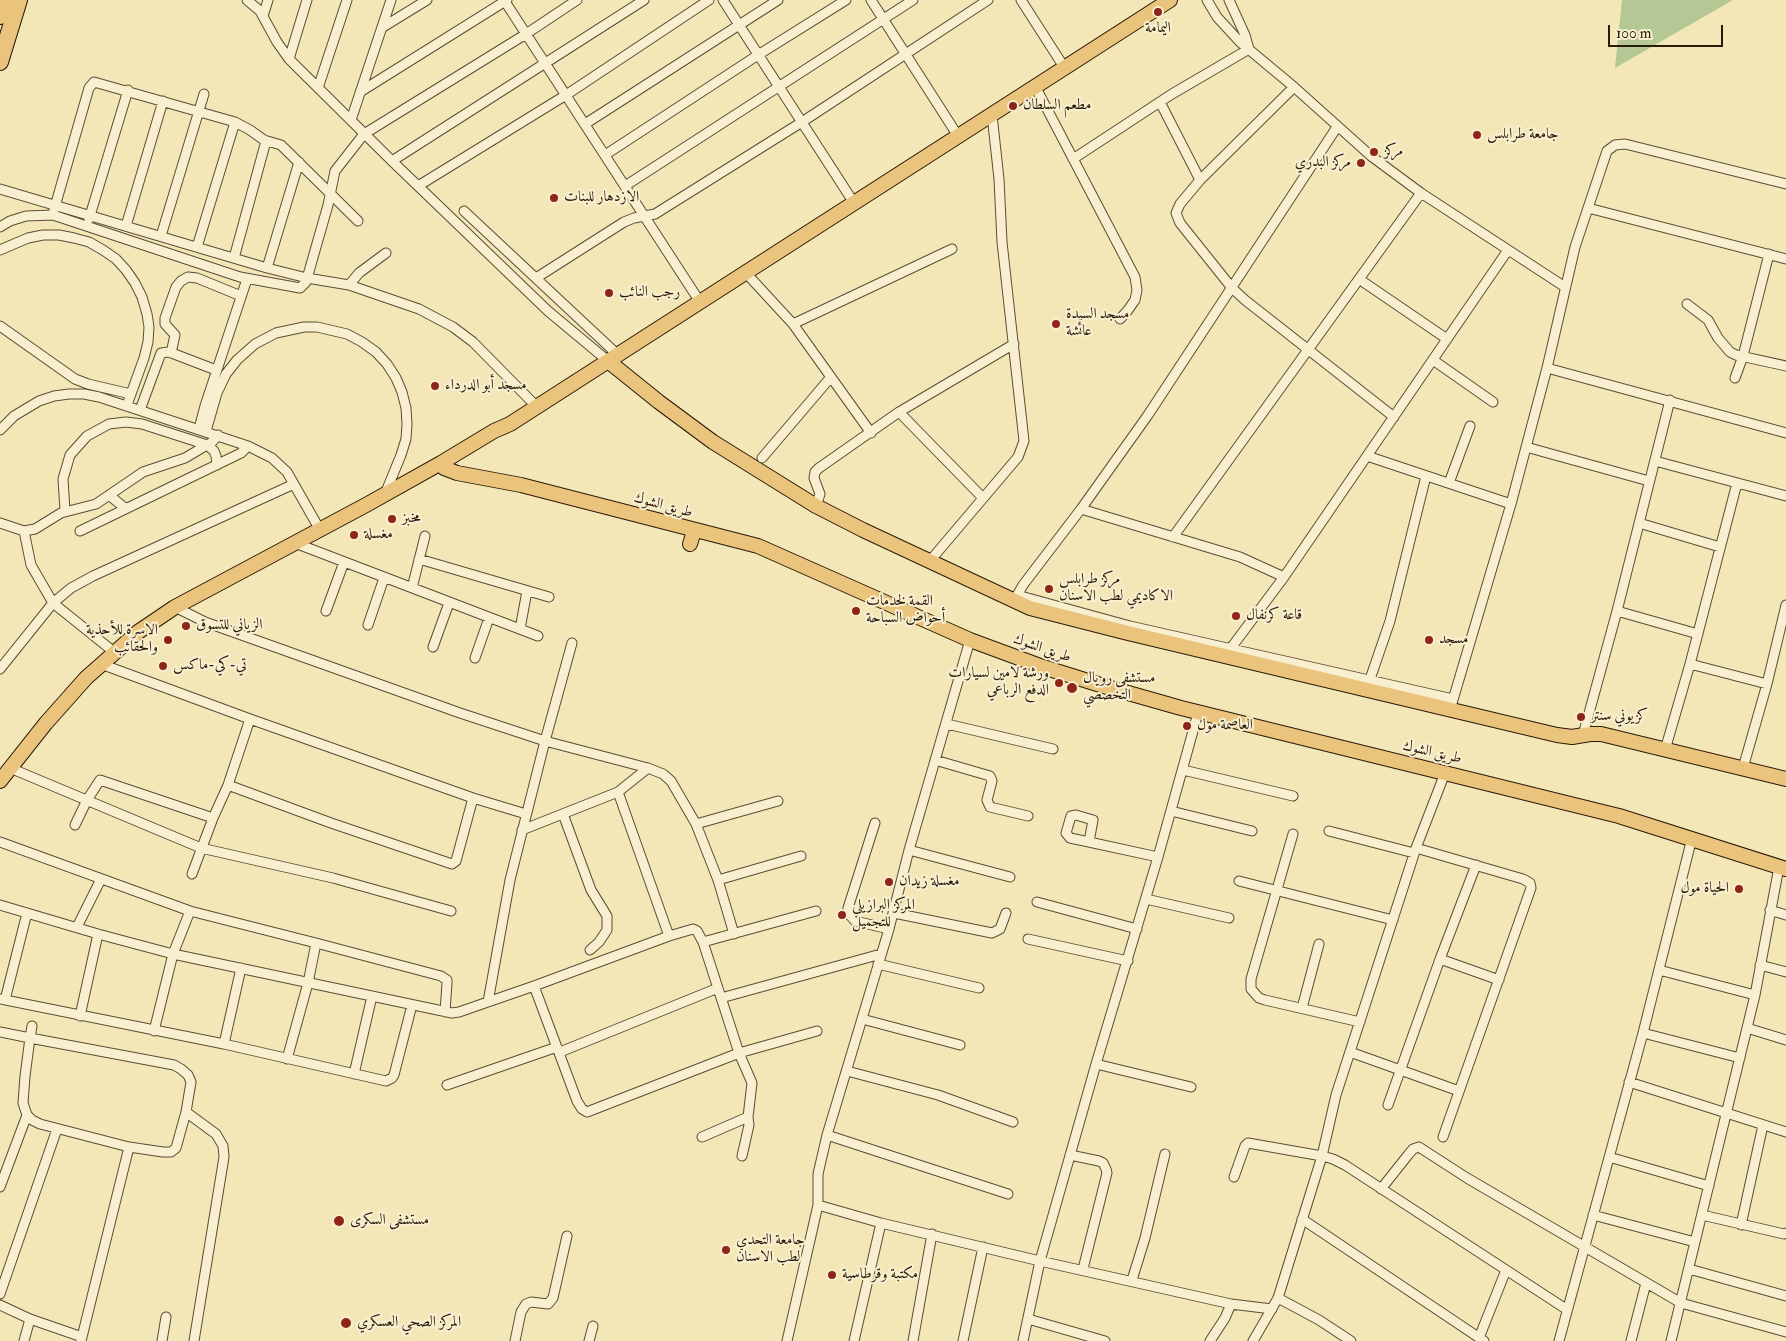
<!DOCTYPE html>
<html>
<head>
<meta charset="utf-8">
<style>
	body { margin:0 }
	#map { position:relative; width:1786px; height:1341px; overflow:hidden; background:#f4e7b7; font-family:"IM FELL Double Pica",serif }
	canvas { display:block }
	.scale { position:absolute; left:1608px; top:25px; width:115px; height:22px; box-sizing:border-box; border:2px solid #291908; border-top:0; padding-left:6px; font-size:15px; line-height:18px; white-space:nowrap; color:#291908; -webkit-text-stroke:4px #f8efd0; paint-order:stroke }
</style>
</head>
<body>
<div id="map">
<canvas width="1786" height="1341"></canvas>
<div class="scale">100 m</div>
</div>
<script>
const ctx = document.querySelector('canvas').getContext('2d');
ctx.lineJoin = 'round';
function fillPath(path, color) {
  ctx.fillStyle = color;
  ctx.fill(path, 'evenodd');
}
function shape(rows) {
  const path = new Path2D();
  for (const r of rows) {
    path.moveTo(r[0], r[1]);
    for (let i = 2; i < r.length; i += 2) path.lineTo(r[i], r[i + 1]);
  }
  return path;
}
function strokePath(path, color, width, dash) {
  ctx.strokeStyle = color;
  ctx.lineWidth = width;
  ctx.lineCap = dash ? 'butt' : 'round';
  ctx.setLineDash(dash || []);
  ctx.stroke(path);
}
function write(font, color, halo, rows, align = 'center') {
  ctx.font = font + ' "IM FELL Double Pica",Amiri,serif';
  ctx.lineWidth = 4;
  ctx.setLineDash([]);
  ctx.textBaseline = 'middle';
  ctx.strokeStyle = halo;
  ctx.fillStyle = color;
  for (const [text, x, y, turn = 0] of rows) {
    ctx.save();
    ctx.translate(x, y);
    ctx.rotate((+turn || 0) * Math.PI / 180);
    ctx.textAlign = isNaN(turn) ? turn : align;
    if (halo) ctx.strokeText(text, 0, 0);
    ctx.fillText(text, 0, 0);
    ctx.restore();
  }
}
fillPath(shape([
	[1622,0,1733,0,1615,68]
]), '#b5c794');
const street = shape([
	[247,0,260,11,277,42,289,59,392,161,548,311,608,361],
	[504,0,700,302],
	[723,0,854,203],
	[871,0,958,136],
	[1021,0,1064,67],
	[1207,0,1217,17,1240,42,1294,87,1371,156,1421,193,1565,287],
	[1229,0,1245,35,1249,49],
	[263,16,268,0],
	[383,27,427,0],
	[289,59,307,0],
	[1035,86,1135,277,1137,290,1135,300,1128,310,1120,319],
	[1294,87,1200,180,1180,204,1176,213,1180,223,1232,288,1245,300,1394,417],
	[318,88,347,0],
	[360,92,507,0],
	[1160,102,1200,180],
	[351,120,391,0],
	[585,124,778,0],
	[605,155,758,55,846,0],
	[1073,159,1172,94,1249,49],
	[392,161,644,0],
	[418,186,566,95,709,0],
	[625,186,913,0],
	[0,189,267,268,307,278,349,285,419,309,453,327,473,342,537,407],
	[1588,208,1786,259],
	[54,210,89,88,94,82,235,122,250,130,264,140,281,145,358,221],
	[464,211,618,355],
	[89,219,128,90],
	[126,226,163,101],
	[0,227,10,221,26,216,53,215,240,277,300,288,306,282,328,205,335,171,364,134,526,34,577,0],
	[161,236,204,94],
	[197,247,235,122],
	[0,250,28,238,43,235,59,235,74,238,89,242,103,250,116,259,126,270,135,283,142,297,147,314,149,327,148,342,144,358,127,405],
	[234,258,266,141],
	[267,268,299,162],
	[746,273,793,324,871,433],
	[536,278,624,222,634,218,655,214,802,122,988,0],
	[1359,279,1447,339],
	[349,285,359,273,386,253],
	[1687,304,1708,320,1718,338,1730,352,1736,355,1786,366],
	[793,324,952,249],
	[0,326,75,379,88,384,131,394],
	[171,353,175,335,165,324,165,318,176,287,181,281,188,277,197,278,241,296],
	[1433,360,1493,402],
	[1547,368,1786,433],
	[1735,378,1743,356,1769,254],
	[140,410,161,353,169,352,216,370],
	[899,412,983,498],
	[199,429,205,406,247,279],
	[0,430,14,416,39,401,54,396,69,394,84,394,99,397,248,446,272,458,287,472,320,530],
	[206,431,217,393,226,374,237,360,255,344,276,333,304,327,317,327,347,334,362,342,376,352,387,364,396,378,402,392,406,408,407,424,406,439,401,455,385,494],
	[1526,447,1649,481],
	[1367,456,1511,504],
	[762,458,831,377],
	[1655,461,1786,496],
	[1449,483,1470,426],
	[109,495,126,509],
	[816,506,820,494,814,478,815,472,819,468,899,412,1014,344],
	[1081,509,1240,557,1284,577],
	[65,511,63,479,70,455,87,436,109,424,126,422,142,424,201,443,207,445,214,451,216,456,217,465],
	[0,523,24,531,35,529,61,513,96,504,143,472,185,458,212,442,218,435],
	[1639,523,1720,547],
	[24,531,31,565,53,603,114,652],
	[80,531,241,453,248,446],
	[1173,537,1421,193],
	[295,543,538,636],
	[419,559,549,597],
	[929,562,1018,457,1024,441,1002,242,999,179,992,115],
	[412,588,425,536],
	[1017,595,1130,626,1453,699],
	[1014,601,1023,585,1081,509,1148,415,1337,127],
	[175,607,205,622,460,713,545,741,648,768,663,774,671,781,696,824,718,880,734,934],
	[326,611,344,562],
	[1617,611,1698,634],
	[368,625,384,578],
	[520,629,527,591],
	[433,647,449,603],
	[1225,656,1284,577,1508,250],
	[475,658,489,618],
	[101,664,250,719,473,798,526,814],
	[1690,664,1767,684],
	[0,669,53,603,71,588,93,576,294,484],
	[1368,685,1390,621,1426,476],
	[1450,710,1511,504,1547,368,1575,247,1607,151,1615,145,1625,144,1786,184],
	[947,724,1053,749],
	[1583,735,1617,611,1670,400],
	[1665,750,1690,664,1737,483],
	[935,760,990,776,992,781,987,800,990,807,1028,816],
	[10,768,201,848,333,878,451,911],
	[1743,768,1767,684,1786,605],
	[1183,770,1293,796],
	[228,785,331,823,452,864,456,861,473,798],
	[618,792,669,936],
	[1171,811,1252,831],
	[563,814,591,890,607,916,607,930,599,942,590,950],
	[875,823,848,908,848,913,855,921,889,929],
	[696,824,778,801],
	[75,825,87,800,100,780,213,818],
	[522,830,618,792,648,768],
	[1329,831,1414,853],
	[1293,834,1251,979,1251,989,1259,998,1265,1000,1360,1022],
	[0,842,190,911,316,943,441,976,447,980,447,983,445,1012],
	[1089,842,1093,820,1076,815,1071,816,1066,833,1070,838,1089,842,1158,857],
	[1416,848,1523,879,1530,883,1531,888,1443,1137],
	[909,850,1010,877],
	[192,874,213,818,228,785,250,719],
	[718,880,801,856],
	[1239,881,1393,920],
	[1146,899,1229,918],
	[1037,902,1137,929],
	[0,905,98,934,173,954,452,1013,459,1012,534,986,669,936,693,929,697,931,703,942,739,1053,752,1083,748,1117,749,1125,742,1156],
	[1770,910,1786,915],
	[894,913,992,933,1000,929,1006,913],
	[77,927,101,879],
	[1028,939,1128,961],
	[703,942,816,911],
	[1440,959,1499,980],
	[878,964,979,988],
	[1760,965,1786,972],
	[1659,970,1755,995],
	[534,986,577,1101,582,1109,587,1112,739,1053,817,1031],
	[721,998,881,954],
	[0,999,224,1044,386,1081,392,1078,394,1075,412,1005],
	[5,1000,27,913],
	[488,1002,510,880,545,741,572,643],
	[1302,1008,1319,944],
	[80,1016,98,934],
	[862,1019,960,1045],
	[1747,1028,1786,1040],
	[154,1031,173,954,190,911],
	[0,1032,30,1038,174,1065,181,1069,188,1075,191,1082,186,1112,176,1148,171,1152,163,1152,129,1147,40,1124,32,1120,27,1115,23,1103,25,1076,30,1038,32,1026],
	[1643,1033,1740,1058],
	[224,1044,241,968],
	[560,1052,718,988],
	[1350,1052,1459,1091],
	[287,1059,308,983,316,943],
	[1096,1064,1191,1087],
	[847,1071,938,1095,1013,1122],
	[354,1074,372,996],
	[1629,1082,1786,1132],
	[447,1085,557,1047],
	[1388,1105,1440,959,1476,865],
	[186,1112,216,1134,223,1146,224,1157,194,1341],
	[827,1135,1008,1194],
	[702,1137,748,1117],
	[1070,1155,1099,1161,1103,1163,1106,1169,1107,1173,1083,1269],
	[1609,1157,1709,1186],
	[1234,1177,1245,1146,1248,1143,1322,1156,1333,1159,1345,1165,1566,1309],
	[0,1187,27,1115],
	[1381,1189,1408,1155,1413,1149,1419,1147,1467,1178,1681,1303,1786,1332],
	[818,1205,881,1223,1040,1261,1231,1304,1272,1309],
	[1593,1215,1695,1242],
	[1702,1215,1784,1234,1786,1233],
	[1302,1219,1484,1341],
	[1741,1225,1763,1125],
	[1689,1269,1786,1296],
	[1132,1280,1145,1238,1165,1154],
	[0,1294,57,1129],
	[1278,1298,1319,1320,1351,1341],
	[0,1305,30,1319,82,1337],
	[1028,1319,1105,1341],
	[1479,1338,1506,1270],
	[24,1341,30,1319],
	[81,1341,129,1147],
	[162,1341,166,1317],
	[515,1341,521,1312,526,1304,531,1302,548,1304,553,1298,567,1236],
	[589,1341,593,1326],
	[787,1341,818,1205,818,1174,827,1135,889,929,909,850,970,640],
	[854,1341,881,1223],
	[913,1341,932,1234],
	[963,1341,983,1247],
	[1023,1341,1040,1261,1096,1064,1158,857,1198,713],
	[1210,1341,1225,1318,1231,1304],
	[1253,1341,1278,1298,1322,1156,1336,1095,1416,848,1445,773],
	[1559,1341,1643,1033,1692,838],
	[1631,1341,1646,1283],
	[1671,1341,1755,995,1779,867]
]);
const primary = shape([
	[608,361,659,402,713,442,816,506,863,530,1030,608,1128,633,1557,735,1572,737,1590,734,1601,734,1786,779],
	[444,468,457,473,521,485,758,546,970,640,1043,667,1107,687,1181,708,1619,816,1786,869],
	[690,544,694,531],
	[0,781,46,723,86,678,138,632,175,607,366,505,441,463,494,431,510,424,1170,0]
]);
const highway = shape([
	[0,16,5,0],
	[0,62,19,0]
]);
strokePath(street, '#5c4c34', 11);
strokePath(primary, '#291908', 16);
strokePath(highway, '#291908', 18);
strokePath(street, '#f8efd0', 9);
strokePath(primary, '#eac47c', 14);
strokePath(highway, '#eac47c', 16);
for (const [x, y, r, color] of [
	[1158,12,5,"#8f2418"],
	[1013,106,5,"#8f2418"],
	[1477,135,5,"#8f2418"],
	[1374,152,5,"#8f2418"],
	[1361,163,5,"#8f2418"],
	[554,198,5,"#8f2418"],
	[609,293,5,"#8f2418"],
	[1056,324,5,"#8f2418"],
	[435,386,5,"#8f2418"],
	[392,519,5,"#8f2418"],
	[354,535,5,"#8f2418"],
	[1049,589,5,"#8f2418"],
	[856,611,5,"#8f2418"],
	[1236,616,5,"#8f2418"],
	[186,626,5,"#8f2418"],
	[168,640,5,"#8f2418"],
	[1429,640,5,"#8f2418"],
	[163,666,5,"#8f2418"],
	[1059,683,5,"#8f2418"],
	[1072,688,6,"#8f2418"],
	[1581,717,5,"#8f2418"],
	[1187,726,5,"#8f2418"],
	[889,882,5,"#8f2418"],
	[1739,889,5,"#8f2418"],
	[842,915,5,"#8f2418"],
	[339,1221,6,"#8f2418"],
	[726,1250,5,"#8f2418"],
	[832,1275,5,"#8f2418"],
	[346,1323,6,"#8f2418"]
]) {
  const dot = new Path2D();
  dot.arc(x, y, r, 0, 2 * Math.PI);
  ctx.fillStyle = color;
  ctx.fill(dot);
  strokePath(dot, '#f8efd0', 2);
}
write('15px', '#291908', '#f8efd0', [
	["اليمامة",1158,29,"center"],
	["مطعم السلطان",1023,106],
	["جامعة طرابلس",1487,135],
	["مركز",1384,152],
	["مركز البدري",1351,163,"right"],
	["الازدهار للبنات",564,198],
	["رجب النائب",619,293],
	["مسجد السيدة",1066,315],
	["عائشة",1066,332],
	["مسجد أبو الدرداء",445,386],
	["مخبز",402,519],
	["مغسلة",364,535],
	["مركز طرابلس",1059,580],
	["الاكاديمي لطب الاسنان",1059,597],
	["القمة لخدمات",866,602],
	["أحواض السباحة",866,619],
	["قاعة كرنفال",1246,616],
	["الزياني للتسوق",196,626],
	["الاسرة للأحذية",158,631,"right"],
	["والحقائب",158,648,"right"],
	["مسجد",1439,640],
	["تي-كي-ماكس",173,666],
	["ورشة لامين لسيارات",1049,674,"right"],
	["الدفع الرباعي",1049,691,"right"],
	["مستشفى رويال",1083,679],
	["التخصصي",1083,696],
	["كزيوني سنتر",1591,717],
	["العاصمة مول",1197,726],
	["مغسلة زيدان",899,882],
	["الحياة مول",1729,889,"right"],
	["المركز البرازيلي",852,906],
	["للتجميل",852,923],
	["مستشفى السكرى",350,1221],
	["جامعة التحدي",736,1241],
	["لطب الاسنان",736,1258],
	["مكتبة وقرطاسية",842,1275],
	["المركز الصحي العسكري",357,1323]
], 'left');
write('15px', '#291908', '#f8efd0', [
	["طريق الشوك",663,506,15],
	["طريق الشوك",1042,649,19],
	["طريق الشوك",1432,753,13]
]);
</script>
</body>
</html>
